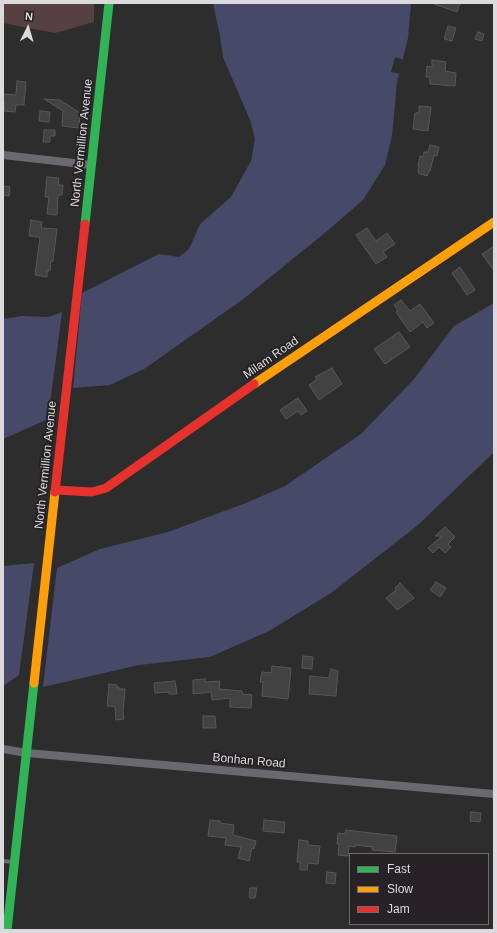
<!DOCTYPE html>
<html>
<head>
<meta charset="utf-8">
<style>
	body { margin:0 }
	#map { position:relative; width:497px; height:933px; overflow:hidden; background:#2e2d2e; font-family:Arial,sans-serif }
	canvas { display:block }
	.frame { position:absolute; inset:0; border:4px solid #dbd9db; pointer-events:none }
	.legend { position:absolute; left:349px; top:853px; width:140px; height:72px; box-sizing:border-box; background:#262225; border:1px solid #6e6b6e; margin:0; padding:5px 7px; list-style:none; font-size:12px; color:#dbd9db }
	.legend li { display:flex; align-items:center; gap:8px; height:20px }
	.legend b { width:20px; border:1px solid #6e6b6e }
	.north { position:absolute; left:8px; top:8px; width:40px; height:40px; -webkit-text-stroke:3px #262225; paint-order:stroke; rotate:5deg; font-size:11px; font-weight:700; line-height:16px; text-align:center; color:#dbd9db }
	.north::after { content:''; display:block; margin:auto; width:14px; height:18px; background:#dbd9db; clip-path:polygon(50% 0,100% 100%,50% 72%,0 100%) }
</style>
</head>
<body>
<div id="map">
<canvas width="497" height="933"></canvas>
<div class="frame"></div>
<ul class="legend">
<li><b style="height:5px;background:#30b455"></b>Fast</li>
<li><b style="height:5px;background:#ff9f0a"></b>Slow</li>
<li><b style="height:5px;background:#e5322d"></b>Jam</li>
</ul>
<div class="north">N</div>
</div>
<script>
const ctx = document.querySelector('canvas').getContext('2d');
ctx.lineJoin = 'round';
function fillPath(path, color) {
  ctx.fillStyle = color;
  ctx.fill(path, 'evenodd');
}
function shape(rows) {
  const path = new Path2D();
  for (const r of rows) {
    path.moveTo(r[0], r[1]);
    for (let i = 2; i < r.length; i += 2) path.lineTo(r[i], r[i + 1]);
  }
  return path;
}
function strokePath(path, color, width, dash) {
  ctx.strokeStyle = color;
  ctx.lineWidth = width;
  ctx.lineCap = dash ? 'butt' : 'round';
  ctx.setLineDash(dash || []);
  ctx.stroke(path);
}
function write(font, color, halo, rows, align = 'center') {
  ctx.font = font + ' Arial,sans-serif';
  ctx.lineWidth = 4;
  ctx.setLineDash([]);
  ctx.textBaseline = 'middle';
  ctx.strokeStyle = halo;
  ctx.fillStyle = color;
  for (const [text, x, y, turn = 0] of rows) {
    ctx.save();
    ctx.translate(x, y);
    ctx.rotate((+turn || 0) * Math.PI / 180);
    ctx.textAlign = isNaN(turn) ? turn : align;
    if (halo) ctx.strokeText(text, 0, 0);
    ctx.fillText(text, 0, 0);
    ctx.restore();
  }
}
fillPath(shape([
	[3,3,94,3,94,22,55,33,3,23]
]), '#574041');
fillPath(shape([
	[213,3,411,3,408,38,397,82,392,136,385,165,363,200,326,232,242,300,144,369,110,385,73,388,82,293,159,254,179,257,189,249,200,224,231,197,251,161,255,139,250,120,223,57,220,36],
	[494,303,494,452,418,525,331,593,269,631,210,657,139,665,43,687,57,568,100,549,168,532,246,503,285,486,361,434,415,378,454,326],
	[62,312,48,419,3,439,3,319,22,316,49,317],
	[34,563,19,675,3,686,3,566]
]), '#474968');
fillPath(shape([
	[395,57,404,60,400,74,391,72]
]), '#2e2d2e');
const building = shape([
	[435,3,460,3,457,12,434,4,435,3],
	[448,26,456,28,452,41,444,39,448,26],
	[478,32,484,34,482,41,475,39,478,32],
	[432,60,446,62,445,71,456,73,455,86,430,84,430,77,426,77,427,66,432,67,432,60],
	[17,81,26,82,24,105,16,105,15,112,4,111,5,103,3,103,3,94,16,95,17,81],
	[44,99,60,100,80,113,79,128,62,126,63,111,44,99],
	[419,106,431,107,428,131,413,129,415,113,419,113,419,106],
	[40,111,50,112,49,122,39,121,40,111],
	[44,130,55,130,55,136,50,136,50,142,43,142,44,130],
	[430,145,439,147,437,156,434,155,430,171,429,171,427,176,420,174,418,172,419,167,418,166,420,156,423,157,424,152,428,152,430,145],
	[47,177,59,178,58,185,63,185,62,195,58,195,57,215,47,214,49,197,45,197,47,177],
	[3,186,10,187,9,196,3,195,3,186],
	[31,220,42,222,41,228,57,229,53,261,51,261,50,271,47,271,47,277,35,275,40,238,39,237,29,236,31,220],
	[367,228,376,241,387,233,395,244,383,252,387,257,376,264,356,235,367,228],
	[494,246,494,271,482,254,494,246],
	[460,267,475,290,467,295,452,273,460,267],
	[401,300,410,311,420,304,434,323,427,328,423,322,410,332,396,312,398,311,394,305,401,300],
	[399,332,410,347,385,364,374,349,399,332],
	[332,368,342,384,319,400,309,385,317,379,315,377,332,368],
	[298,398,307,411,301,415,298,411,286,419,280,410,298,398],
	[445,527,455,537,448,544,451,547,445,553,439,547,433,553,428,548,442,536,435,536,445,527],
	[436,582,446,588,440,597,430,590,436,582],
	[400,583,414,598,397,610,386,598,396,590,395,588,400,583],
	[303,656,313,657,312,669,302,668,303,656],
	[272,666,291,668,288,699,262,696,263,682,260,682,262,672,271,673,272,666],
	[331,669,338,671,336,696,309,694,310,676,329,678,331,669],
	[205,679,205,682,220,681,219,689,242,691,242,694,252,695,251,708,230,707,230,698,212,700,211,692,193,694,193,680,205,679],
	[175,681,177,694,169,694,169,692,155,693,154,683,175,681],
	[109,684,117,685,116,687,119,687,118,689,125,689,123,712,124,719,116,720,115,707,107,706,109,684],
	[203,716,215,716,216,728,203,728,203,716],
	[471,812,481,813,480,822,470,821,471,812],
	[210,820,220,821,220,823,234,825,233,835,256,841,254,849,252,848,249,861,238,858,241,847,225,845,226,838,208,836,210,820],
	[264,820,285,822,284,833,263,831,264,820],
	[346,830,397,836,395,852,372,850,373,847,355,845,355,847,349,846,348,856,338,855,339,844,337,844,338,833,345,834,346,830],
	[299,840,308,841,308,845,320,846,318,864,308,863,307,870,300,870,300,862,297,862,299,840],
	[327,872,336,873,335,884,326,883,327,872],
	[250,888,257,888,255,898,249,898,250,888]
]);
fillPath(building, '#434242');
strokePath(building, '#585657', 1);
strokePath(shape([
	[3,861,14,862]
]), '#6c6871', 4);
strokePath(shape([
	[3,155,91,165],
	[3,749,27,753,494,794]
]), '#6c6871', 8);
strokePath(shape([
	[85,224,109,3],
	[7,930,34,683]
]), '#30b455', 9);
strokePath(shape([
	[254,384,494,222],
	[34,683,55,492]
]), '#ff9f0a', 9);
strokePath(shape([
	[56,490,92,492,106,488,254,384],
	[55,492,85,224]
]), '#e5322d', 9);
write('12px', '#dbd9db', '#262225', [
	["North Vermillion Avenue",82,143,-84],
	["Milam Road",271,358,-35],
	["North Vermillion Avenue",46,465,-84],
	["Bonhan Road",249,761,5]
]);
</script>
</body>
</html>
